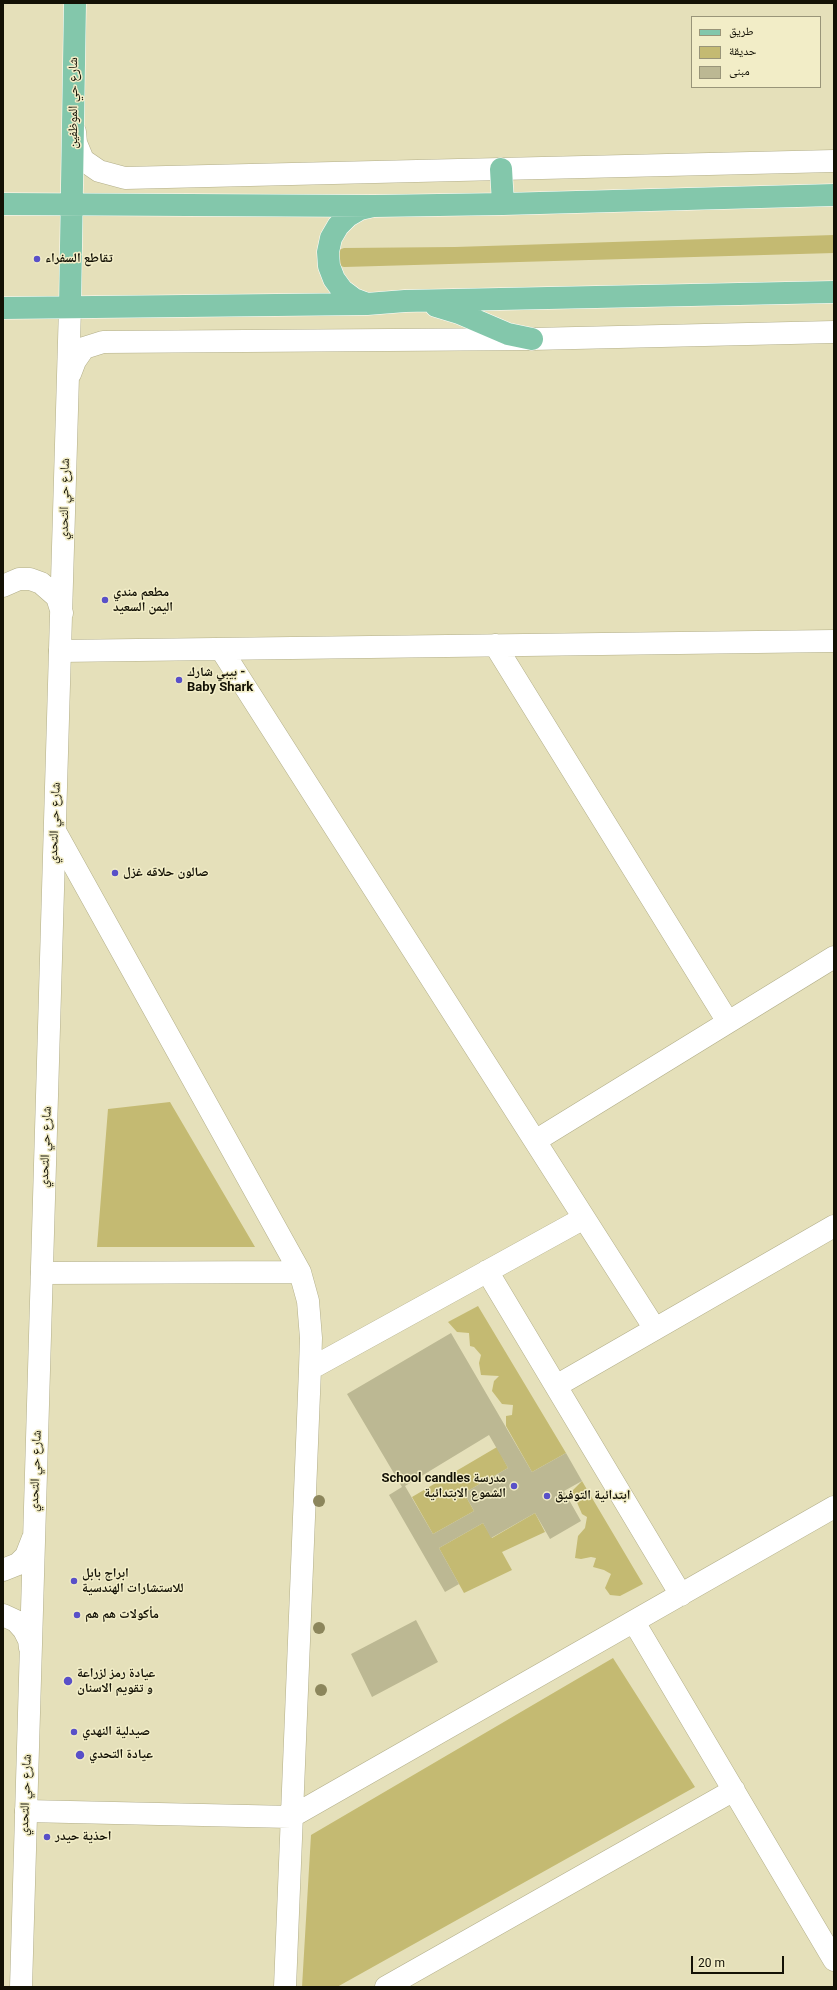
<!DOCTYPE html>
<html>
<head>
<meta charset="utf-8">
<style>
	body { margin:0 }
	#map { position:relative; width:837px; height:1990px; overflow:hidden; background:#e5e0ba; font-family:Roboto,"Noto Naskh Arabic",sans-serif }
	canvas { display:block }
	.frame { position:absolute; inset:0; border:4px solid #131105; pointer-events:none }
	.legend { position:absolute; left:691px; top:16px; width:130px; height:72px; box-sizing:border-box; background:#f2edc7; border:1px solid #999579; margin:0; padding:5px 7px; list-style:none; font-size:12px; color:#131105 }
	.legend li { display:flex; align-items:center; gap:8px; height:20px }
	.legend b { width:20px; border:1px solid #999579 }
	.scale { position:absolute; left:691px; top:1956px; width:93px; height:18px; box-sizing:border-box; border:2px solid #131105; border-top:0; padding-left:5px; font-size:12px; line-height:14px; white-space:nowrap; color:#131105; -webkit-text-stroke:3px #f2edc7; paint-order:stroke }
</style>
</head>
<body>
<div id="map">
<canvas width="837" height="1990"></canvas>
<div class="frame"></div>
<ul class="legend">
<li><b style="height:5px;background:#83c7ab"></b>طريق</li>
<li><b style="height:11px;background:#c4ba72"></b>حديقة</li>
<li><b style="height:11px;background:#bcb893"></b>مبنى</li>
</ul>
<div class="scale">20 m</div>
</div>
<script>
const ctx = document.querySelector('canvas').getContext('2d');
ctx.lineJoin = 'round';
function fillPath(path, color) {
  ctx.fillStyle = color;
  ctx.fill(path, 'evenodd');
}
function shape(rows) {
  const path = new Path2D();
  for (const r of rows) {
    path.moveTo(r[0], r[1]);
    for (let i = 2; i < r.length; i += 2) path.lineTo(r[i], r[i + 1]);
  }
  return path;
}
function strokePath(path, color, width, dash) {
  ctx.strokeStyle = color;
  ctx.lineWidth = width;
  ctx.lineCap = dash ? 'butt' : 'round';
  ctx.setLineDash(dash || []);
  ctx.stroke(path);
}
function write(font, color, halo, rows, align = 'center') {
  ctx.font = font + ' Roboto,"Noto Naskh Arabic",sans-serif';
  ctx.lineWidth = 3;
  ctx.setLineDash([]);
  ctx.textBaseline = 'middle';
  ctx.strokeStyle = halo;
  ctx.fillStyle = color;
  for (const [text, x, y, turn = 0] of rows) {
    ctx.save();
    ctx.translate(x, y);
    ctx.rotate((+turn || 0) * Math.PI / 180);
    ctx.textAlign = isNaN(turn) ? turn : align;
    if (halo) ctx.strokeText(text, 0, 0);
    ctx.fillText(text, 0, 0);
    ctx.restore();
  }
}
fillPath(shape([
	[834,235,834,253,344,267,340,266,336,259,338,250,344,248,455,247],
	[170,1102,255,1247,97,1247,108,1109],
	[478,1306,566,1453,532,1472,506,1426,506,1416,512,1415,513,1405,502,1404,492,1391,494,1381,499,1376,481,1375,479,1363,481,1355,474,1347,470,1346,469,1333,457,1332,448,1322],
	[497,1447,508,1468,464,1493,474,1511,433,1534,412,1497],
	[582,1481,643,1584,620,1596,610,1595,605,1588,611,1574,604,1570,593,1567,596,1558,591,1557,581,1559,575,1558,578,1536,585,1528,587,1517,582,1514,572,1491],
	[535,1513,545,1532,502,1552,512,1570,464,1593,439,1548,483,1523,492,1538],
	[613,1658,695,1787,337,1987,302,1987,311,1835]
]), '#c4ba72');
fillPath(shape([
	[451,1333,532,1472,566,1453,582,1481,564,1491,581,1521,550,1539,535,1513,491,1538,483,1523,439,1548,459,1584,445,1592,389,1495,402,1487,347,1394],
	[489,1435,508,1468,464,1493,474,1511,433,1534,405,1486],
	[416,1620,438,1662,372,1697,351,1654]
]), '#bcb893');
const street = shape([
	[495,645,728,1022],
	[221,649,655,1329],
	[60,651,834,641],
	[55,831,300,1272,308,1301,311,1338,310,1369,285,1987],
	[535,1141,834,957],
	[487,1271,681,1595],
	[42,1273,300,1272],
	[310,1369,584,1218],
	[556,1386,834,1226],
	[634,1622,834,1960],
	[26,1811,291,1817,834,1507],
	[386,1987,734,1790]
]);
const secondary = shape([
	[75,132,76,143,83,160,99,171,125,178,834,161],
	[70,374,75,361,84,348,103,342,532,339,834,332],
	[3,586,19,579,30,579,41,583,57,597,62,613],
	[3,1570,18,1564,26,1556,33,1538],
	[3,1615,16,1621,24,1630,29,1640,30,1648],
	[21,1987,70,307]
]);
const primary = shape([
	[501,169,503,204],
	[3,204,374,206,503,204,834,195],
	[367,304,354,299,342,290,334,279,329,266,328,252,331,238,338,226,348,216,360,209,369,207],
	[436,306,459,313,508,334,532,339],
	[70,307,75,3],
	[3,308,367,304,405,301,834,292]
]);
strokePath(street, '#b2ae89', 23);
strokePath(secondary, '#b2ae89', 23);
strokePath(primary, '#fff', 23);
strokePath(street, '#fff', 22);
strokePath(secondary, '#fff', 22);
strokePath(primary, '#83c7ab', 22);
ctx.fillStyle = '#8c865c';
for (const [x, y] of [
	[319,1501],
	[319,1628],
	[321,1690]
]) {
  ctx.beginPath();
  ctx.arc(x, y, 6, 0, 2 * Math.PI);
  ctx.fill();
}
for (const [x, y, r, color] of [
	[37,259,4,"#5950c8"],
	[105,600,4,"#5950c8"],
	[179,680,4,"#5950c8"],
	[115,873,4,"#5950c8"],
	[514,1486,4,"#5950c8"],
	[547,1496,4,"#5950c8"],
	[74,1581,4,"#5950c8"],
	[77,1615,4,"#5950c8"],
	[68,1681,5,"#5950c8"],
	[74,1732,4,"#5950c8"],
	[80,1755,5,"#5950c8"],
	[47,1837,4,"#5950c8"]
]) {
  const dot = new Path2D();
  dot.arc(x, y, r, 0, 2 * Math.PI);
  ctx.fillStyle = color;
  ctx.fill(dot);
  strokePath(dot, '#f2edc7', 1.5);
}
write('13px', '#131105', '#f2edc7', [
	["شارع حي الموظفين",74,103,-90],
	["شارع حي التحدي",65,499,-89],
	["شارع حي التحدي",55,823,-88],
	["شارع حي التحدي",46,1147,-88],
	["شارع حي التحدي",36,1471,-88],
	["شارع حي التحدي",26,1795,-88]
]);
write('bold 13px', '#131105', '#f2edc7', [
	["تقاطع السفراء",45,259],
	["مطعم مندي",113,593],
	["اليمن السعيد",113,608],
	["بيبي شارك -",187,673],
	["Baby Shark",187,688],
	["صالون حلاقه غزل",123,873],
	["School candles مدرسة",506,1479,"right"],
	["الشموع الابتدائية",506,1494,"right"],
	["ابتدائية التوفيق",555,1496],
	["ابراج بابل",82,1574],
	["للاستشارات الهندسية",82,1589],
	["مأكولات هم هم",85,1615],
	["عيادة رمز لزراعة",77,1674],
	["و تقويم الاسنان",77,1689],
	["صيدلية النهدي",82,1732],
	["عيادة التحدي",89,1755],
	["احذية حيدر",55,1837]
], 'left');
</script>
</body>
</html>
